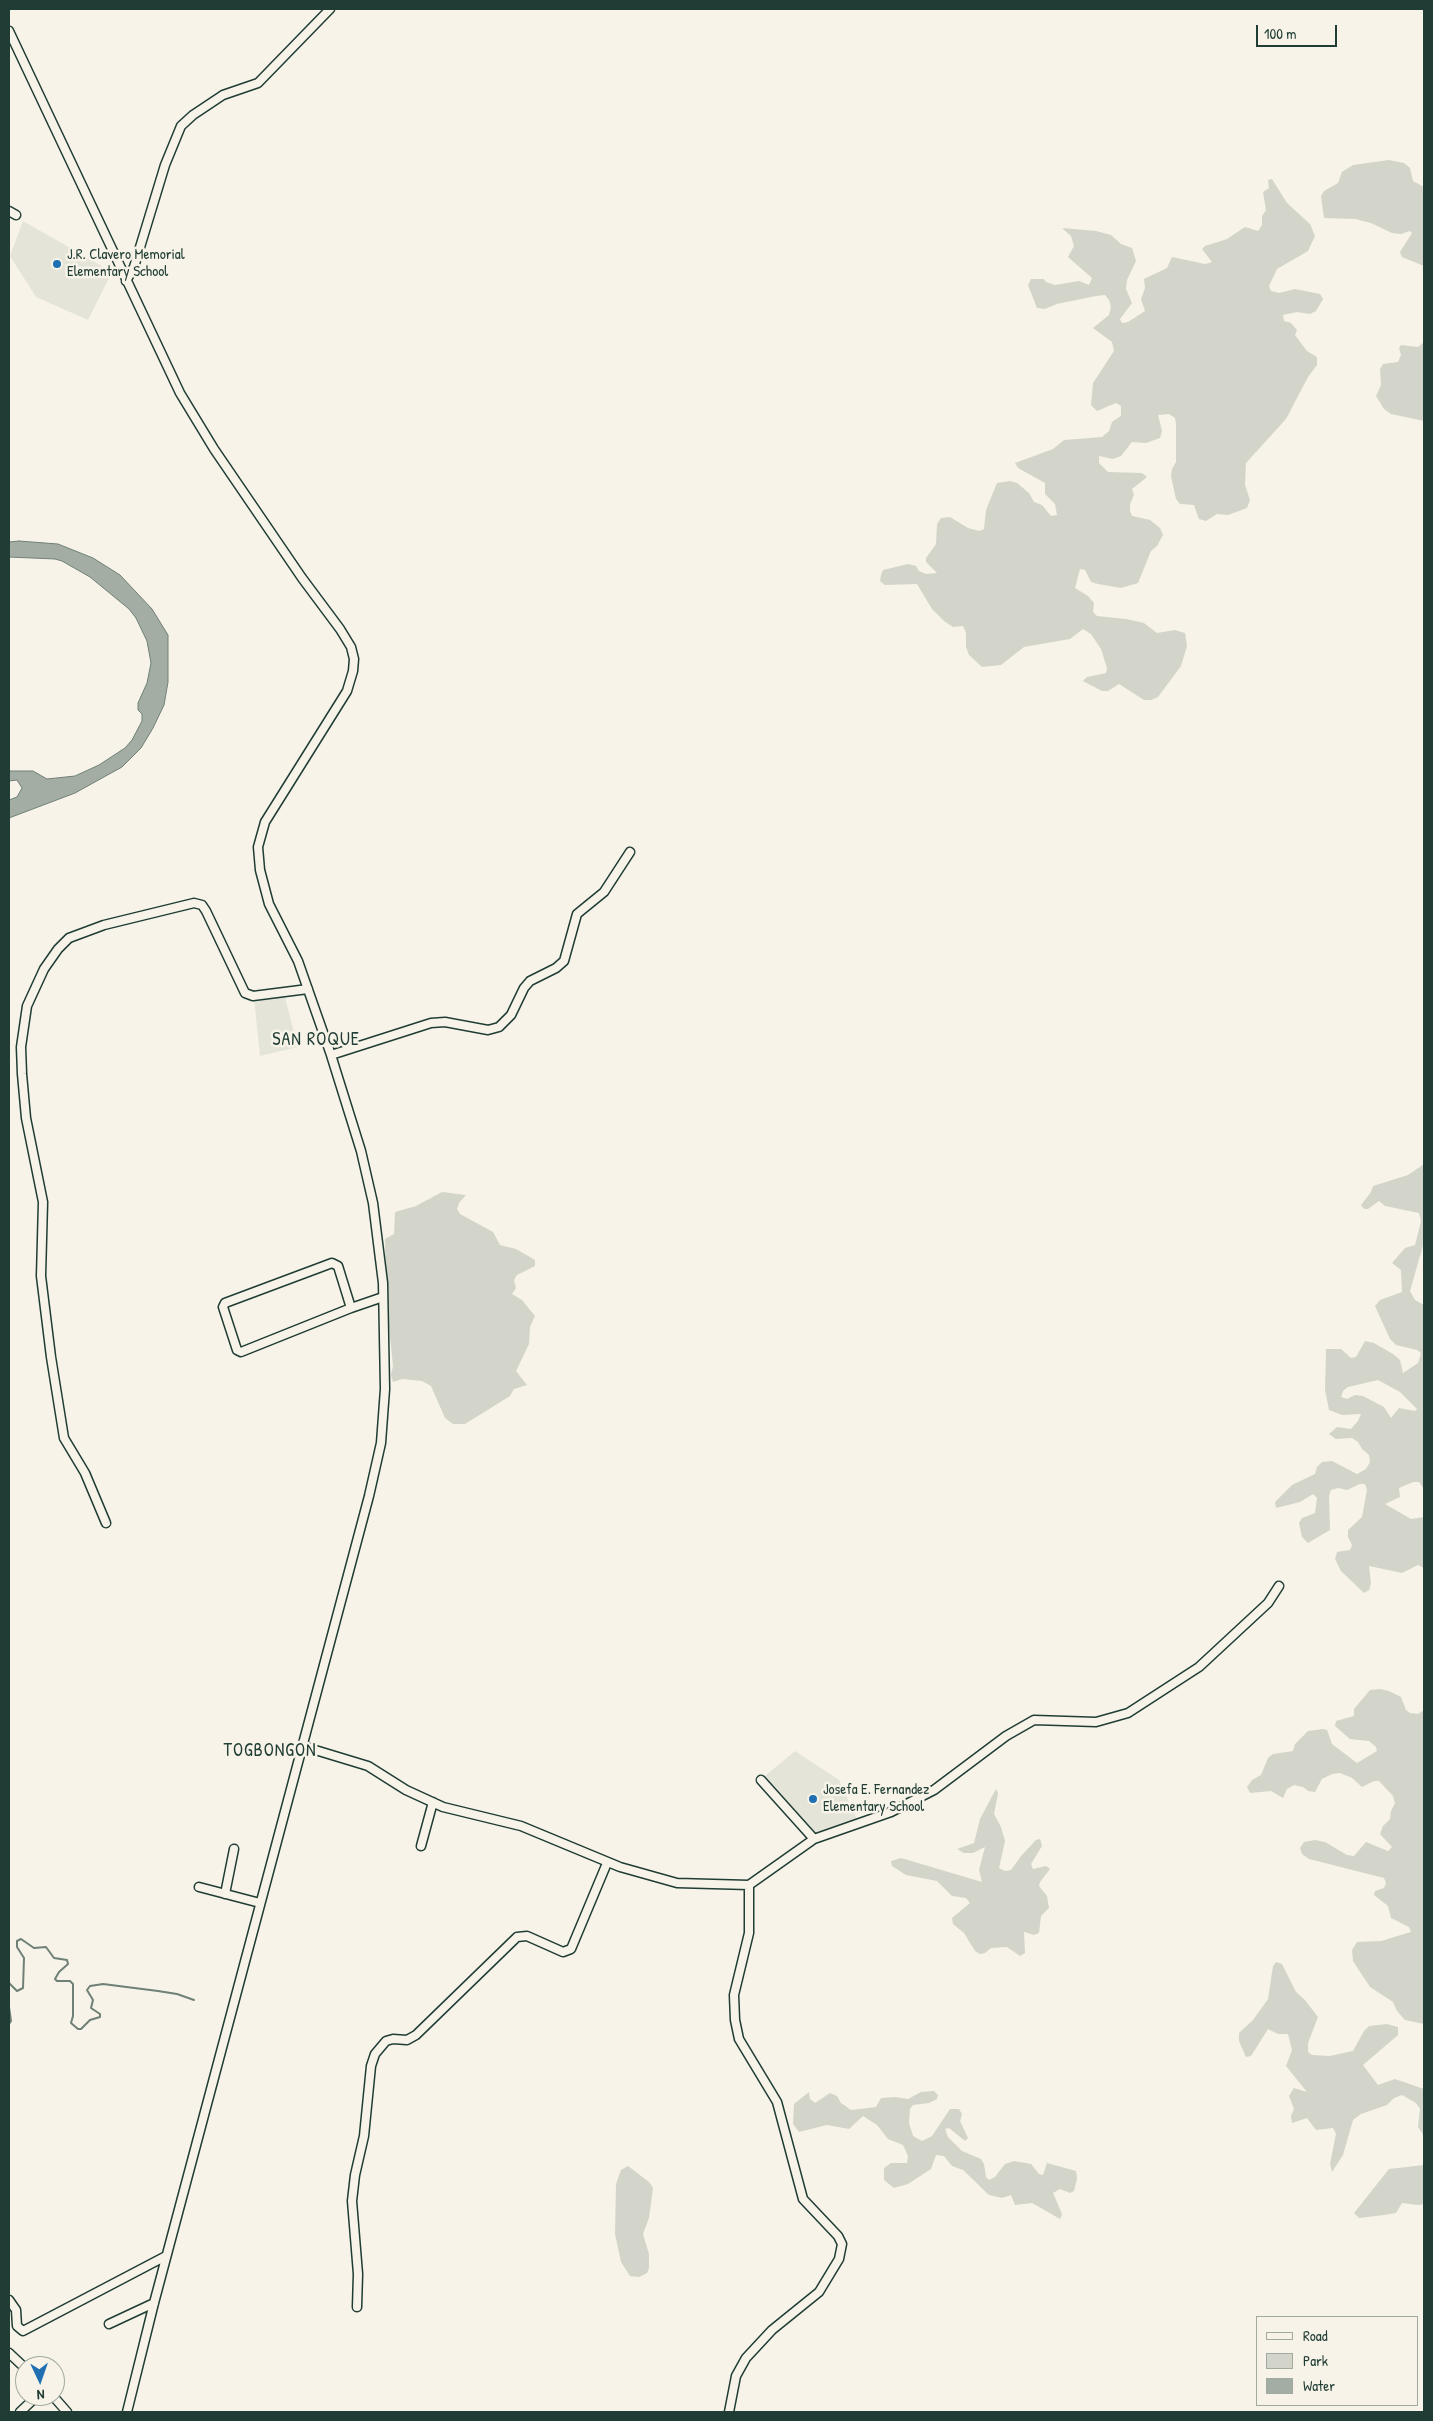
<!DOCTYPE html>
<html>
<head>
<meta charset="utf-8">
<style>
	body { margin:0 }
	#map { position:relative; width:1433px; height:2421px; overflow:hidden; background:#f7f3e8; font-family:"Patrick Hand",sans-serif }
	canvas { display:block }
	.frame { position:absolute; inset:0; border:10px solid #1f3d34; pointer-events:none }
	.legend { position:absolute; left:1256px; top:2316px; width:162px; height:90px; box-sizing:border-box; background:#f7f3e8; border:1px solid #a1aaa0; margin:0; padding:6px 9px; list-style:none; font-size:15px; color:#1f3d34 }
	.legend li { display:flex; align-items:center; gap:10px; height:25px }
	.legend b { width:25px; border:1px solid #a1aaa0 }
	.north { position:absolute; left:15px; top:2356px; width:50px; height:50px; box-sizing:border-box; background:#f7f3e8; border:1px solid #a1aaa0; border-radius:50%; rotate:177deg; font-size:14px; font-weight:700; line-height:20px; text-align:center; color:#1f3d34 }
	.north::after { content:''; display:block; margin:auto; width:18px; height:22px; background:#1f6fb2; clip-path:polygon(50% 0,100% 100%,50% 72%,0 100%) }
	.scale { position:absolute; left:1256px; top:25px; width:81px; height:22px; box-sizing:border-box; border:2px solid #1f3d34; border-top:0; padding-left:6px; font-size:15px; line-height:18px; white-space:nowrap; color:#1f3d34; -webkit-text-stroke:4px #f7f3e8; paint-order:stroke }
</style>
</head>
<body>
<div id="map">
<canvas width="1433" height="2421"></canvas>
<div class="frame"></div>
<ul class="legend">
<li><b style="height:6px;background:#f7f3e8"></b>Road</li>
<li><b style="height:14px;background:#d3d5ca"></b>Park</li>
<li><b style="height:14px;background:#a4ada3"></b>Water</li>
</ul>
<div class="north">N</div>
<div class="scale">100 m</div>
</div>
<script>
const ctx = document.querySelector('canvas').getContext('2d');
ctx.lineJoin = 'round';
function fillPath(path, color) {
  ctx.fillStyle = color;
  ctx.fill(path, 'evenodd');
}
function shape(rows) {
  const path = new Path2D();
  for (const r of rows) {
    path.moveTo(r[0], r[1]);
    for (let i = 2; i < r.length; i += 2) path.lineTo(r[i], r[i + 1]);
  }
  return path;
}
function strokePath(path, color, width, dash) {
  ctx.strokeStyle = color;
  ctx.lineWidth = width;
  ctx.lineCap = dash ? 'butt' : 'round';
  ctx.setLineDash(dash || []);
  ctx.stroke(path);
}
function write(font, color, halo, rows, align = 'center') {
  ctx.font = font + ' "Patrick Hand",sans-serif';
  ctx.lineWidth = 5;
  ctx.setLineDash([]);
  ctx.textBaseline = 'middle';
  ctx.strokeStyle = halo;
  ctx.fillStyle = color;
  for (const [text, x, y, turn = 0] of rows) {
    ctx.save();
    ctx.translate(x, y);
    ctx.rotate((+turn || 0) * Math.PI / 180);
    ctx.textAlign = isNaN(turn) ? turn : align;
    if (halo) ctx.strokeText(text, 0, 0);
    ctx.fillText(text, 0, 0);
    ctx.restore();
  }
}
fillPath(shape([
	[23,221,112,272,88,320,36,297,10,256],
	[284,994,298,1047,260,1056,254,998],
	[795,1751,839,1780,857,1819,812,1836,760,1780]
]), '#e5e4d9');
fillPath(shape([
	[1389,160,1404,163,1410,168,1413,181,1424,187,1424,266,1402,257,1400,252,1412,233,1410,231,1401,234,1392,233,1371,223,1355,219,1324,218,1321,196,1324,191,1338,183,1342,172,1353,165],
	[1272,179,1287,203,1310,224,1315,236,1308,251,1277,269,1269,286,1271,291,1279,293,1295,289,1320,294,1323,299,1316,311,1310,314,1297,312,1283,315,1284,321,1291,323,1297,330,1295,335,1307,351,1317,357,1317,365,1308,377,1286,419,1246,463,1245,485,1250,500,1247,508,1228,515,1217,514,1206,521,1199,519,1194,505,1180,504,1176,499,1171,476,1172,469,1176,462,1176,424,1175,418,1169,414,1158,415,1162,431,1160,438,1146,443,1132,442,1121,456,1113,459,1099,456,1099,463,1108,472,1142,473,1147,477,1132,489,1134,495,1130,504,1130,511,1132,516,1150,520,1160,528,1163,535,1157,546,1151,551,1138,583,1121,588,1098,584,1091,582,1085,570,1080,569,1075,588,1088,596,1094,603,1093,612,1097,616,1126,619,1144,623,1157,633,1175,630,1185,633,1187,646,1181,666,1158,697,1151,700,1144,700,1119,684,1108,691,1102,691,1083,681,1087,677,1106,673,1107,668,1101,649,1091,634,1083,629,1070,639,1024,647,1001,665,982,667,969,655,966,647,966,633,963,626,953,627,944,621,932,609,917,584,885,585,880,581,881,575,883,570,908,564,916,566,919,571,926,574,937,573,926,562,926,558,936,544,937,524,941,518,950,517,968,528,979,531,984,529,986,510,997,483,1010,481,1017,483,1029,493,1034,502,1042,505,1051,516,1057,515,1055,504,1045,494,1045,483,1018,468,1015,463,1053,449,1064,440,1102,437,1109,431,1112,422,1121,416,1121,406,1116,403,1097,411,1091,405,1093,383,1114,351,1112,342,1093,328,1109,315,1111,307,1109,300,1105,295,1096,296,1057,304,1045,309,1037,308,1028,285,1031,279,1044,279,1046,282,1055,285,1079,281,1089,285,1092,278,1068,257,1074,246,1071,236,1062,228,1096,231,1111,235,1121,244,1132,248,1136,261,1127,280,1126,289,1132,303,1120,319,1122,323,1128,322,1145,311,1141,299,1145,288,1144,279,1167,268,1172,257,1205,264,1212,262,1202,249,1205,246,1227,239,1245,227,1258,231,1262,225,1262,216,1266,210,1263,192,1269,188,1268,180],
	[1424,342,1424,421,1391,414,1384,409,1376,396,1381,385,1380,369,1383,364,1398,362,1401,355,1399,348,1401,345,1418,347],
	[1424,1164,1424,1242,1410,1291,1415,1300,1424,1305,1424,1489,1419,1482,1413,1482,1399,1488,1400,1497,1385,1504,1411,1519,1424,1517,1424,1568,1418,1565,1402,1573,1369,1566,1371,1583,1369,1590,1364,1593,1341,1571,1335,1559,1337,1552,1350,1550,1352,1545,1348,1537,1348,1530,1362,1517,1367,1490,1365,1484,1360,1484,1347,1490,1338,1488,1331,1490,1329,1496,1330,1530,1308,1543,1302,1537,1299,1523,1302,1518,1315,1513,1317,1498,1313,1494,1300,1502,1276,1508,1275,1502,1292,1485,1315,1474,1317,1467,1322,1462,1332,1461,1357,1474,1366,1469,1370,1462,1369,1455,1362,1449,1358,1442,1352,1438,1336,1439,1329,1434,1337,1427,1351,1429,1358,1421,1361,1414,1342,1415,1329,1410,1325,1390,1326,1349,1341,1349,1351,1358,1356,1357,1365,1341,1374,1343,1393,1354,1400,1360,1403,1373,1418,1363,1421,1353,1417,1350,1396,1345,1390,1339,1375,1306,1380,1300,1402,1292,1401,1270,1392,1263,1405,1248,1415,1245,1421,1221,1419,1213,1385,1206,1379,1201,1368,1209,1364,1209,1361,1205,1371,1192,1373,1186,1408,1175],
	[1378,1380,1400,1392,1417,1409,1415,1411,1399,1408,1391,1418,1384,1407,1363,1396,1355,1395,1347,1399,1341,1397,1343,1391,1348,1387],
	[442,1192,466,1195,459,1203,457,1209,460,1214,493,1232,500,1245,516,1249,535,1260,535,1266,517,1275,514,1280,516,1288,512,1294,522,1300,535,1316,530,1327,529,1344,516,1371,527,1385,514,1389,510,1396,465,1424,453,1424,445,1418,431,1386,422,1381,402,1379,393,1382,391,1375,393,1366,386,1297,385,1239,394,1234,395,1212,416,1206],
	[1380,1689,1389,1691,1401,1697,1406,1710,1410,1713,1418,1714,1424,1710,1424,2024,1405,2020,1397,2011,1393,2002,1370,1987,1353,1961,1352,1950,1357,1942,1381,1941,1411,1932,1409,1927,1391,1918,1388,1906,1374,1895,1375,1891,1384,1888,1386,1883,1384,1878,1309,1859,1302,1854,1300,1848,1304,1842,1315,1840,1325,1842,1347,1855,1354,1856,1366,1842,1388,1851,1392,1847,1380,1834,1383,1826,1390,1819,1391,1811,1395,1803,1393,1796,1379,1781,1374,1781,1362,1787,1352,1778,1340,1773,1332,1774,1322,1779,1315,1792,1308,1791,1303,1787,1294,1785,1287,1789,1283,1798,1271,1791,1250,1793,1247,1787,1252,1780,1261,1775,1268,1758,1273,1754,1293,1751,1295,1744,1308,1731,1323,1729,1327,1730,1332,1744,1357,1763,1377,1751,1376,1747,1369,1741,1350,1739,1335,1726,1336,1721,1354,1716,1354,1709,1370,1690],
	[996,1789,998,1793,994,1814,1001,1827,1005,1841,999,1868,1005,1871,1011,1870,1021,1856,1036,1840,1040,1839,1042,1846,1031,1864,1033,1869,1046,1866,1050,1869,1040,1882,1039,1886,1047,1896,1049,1908,1041,1916,1039,1933,1034,1935,1024,1932,1025,1953,1020,1956,1007,1947,991,1948,985,1953,980,1954,975,1951,964,1933,953,1924,952,1918,970,1903,966,1898,952,1896,937,1881,906,1875,892,1866,891,1861,901,1858,982,1882,979,1870,985,1847,973,1853,964,1853,957,1849,974,1843,980,1819],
	[1276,1962,1282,1964,1296,1992,1305,2000,1318,2017,1308,2043,1308,2052,1312,2055,1330,2056,1353,2051,1364,2031,1369,2026,1387,2024,1398,2027,1398,2035,1363,2065,1378,2085,1395,2079,1424,2089,1424,2136,1418,2127,1420,2109,1416,2103,1402,2095,1394,2098,1387,2105,1361,2114,1353,2120,1343,2155,1332,2172,1330,2164,1336,2134,1333,2128,1316,2130,1307,2118,1292,2123,1291,2116,1294,2109,1289,2096,1294,2088,1307,2092,1286,2066,1292,2050,1288,2034,1278,2034,1268,2029,1251,2056,1246,2057,1239,2041,1239,2033,1253,2020,1268,1999,1273,1966],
	[934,2091,938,2095,937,2099,929,2103,913,2105,910,2109,909,2123,913,2136,922,2141,932,2136,950,2109,959,2109,962,2114,960,2121,968,2138,965,2141,949,2128,945,2129,948,2137,962,2151,981,2159,984,2164,986,2177,989,2180,995,2177,1005,2164,1014,2161,1031,2164,1039,2174,1043,2175,1047,2163,1076,2171,1077,2179,1074,2191,1070,2193,1060,2189,1053,2193,1062,2214,1060,2219,1032,2203,1015,2205,1011,2195,1002,2198,989,2195,963,2170,952,2166,944,2156,936,2155,931,2169,908,2184,894,2188,884,2180,884,2168,891,2163,907,2163,908,2156,903,2145,888,2139,877,2125,863,2116,849,2129,827,2125,799,2132,793,2124,794,2104,809,2092,810,2099,815,2103,830,2093,837,2096,841,2103,851,2110,876,2107,881,2098,895,2097,908,2099,921,2092],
	[1424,2165,1424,2204,1418,2205,1402,2203,1396,2213,1384,2215,1359,2218,1354,2213,1389,2169],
	[628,2166,649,2182,653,2188,649,2218,643,2234,649,2254,649,2268,647,2273,639,2277,630,2276,621,2262,615,2234,616,2184,621,2170]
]), '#d3d5ca');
const water = shape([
	[19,541,58,544,93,558,120,575,152,609,168,635,168,682,164,705,153,728,141,748,122,767,75,793,9,818,9,800,17,797,22,788,17,780,9,781,9,771,33,771,47,779,75,776,99,765,125,748,132,740,142,721,142,714,138,710,138,703,147,683,151,663,147,641,136,618,129,609,90,577,62,561,55,559,9,557,9,542,19,541]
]);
fillPath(water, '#a4ada3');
strokePath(water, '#6f8077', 1);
strokePath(shape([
	[9,1983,17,1991,23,1988,24,1958,17,1947,17,1941,21,1939,34,1948,46,1947,54,1958,67,1960,68,1964,59,1972,55,1979,57,1981,70,1981,73,1984,73,2016,71,2023,78,2029,81,2029,90,2020,100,2017,100,2014,91,2008,93,2000,87,1990,90,1986,103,1984,158,1991,177,1994,194,2000],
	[9,2007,11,2021,9,2024]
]), '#6f8077', 2);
const minor = shape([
	[9,31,180,393,214,449,302,578,340,629,351,647,354,659,353,671,347,691,265,822,258,847,260,870,269,904,298,961,331,1055,361,1151,373,1203,383,1283,385,1389,381,1443,369,1496,154,2303,127,2412],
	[9,211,16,215],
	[126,281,134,267,165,165,181,126,193,115,223,95,258,83,330,9],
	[331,1055,431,1023,445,1022,488,1030,499,1027,511,1015,524,988,530,981,556,968,564,961,577,914,604,892,630,852],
	[351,1308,338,1266,332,1263,225,1303,223,1307,237,1350,241,1352,351,1308,383,1297],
	[106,1523,85,1473,64,1438,51,1357,41,1276,43,1202,26,1118,22,1074,21,1047,27,1006,44,969,58,949,69,938,104,925,194,903,202,905,206,911,245,993,253,996,308,989],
	[302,1746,368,1766,406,1790,443,1807,521,1826,620,1867,677,1883,749,1885,814,1839,891,1812,934,1790,1006,1736,1034,1720,1096,1722,1128,1713,1199,1667,1268,1603,1279,1586],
	[761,1780,814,1839],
	[421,1846,433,1802],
	[199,1887,260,1903],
	[225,1894,234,1849],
	[9,2300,16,2310,17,2326,23,2331,166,2256],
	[357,2307,358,2274,352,2201,355,2175,364,2136,371,2066,375,2054,386,2041,393,2039,407,2040,416,2035,517,1937,527,1936,563,1952,571,1949,607,1863],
	[109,2324,154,2303],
	[9,2353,25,2368],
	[53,2396,67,2412],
	[20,2412,37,2396],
	[729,2412,736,2376,746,2358,772,2330,819,2292,839,2259,842,2244,838,2236,803,2199,777,2102,739,2039,735,2020,734,1995,749,1933,749,1885]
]);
strokePath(minor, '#1f3d34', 11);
strokePath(minor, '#f7f3e8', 8);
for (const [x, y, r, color] of [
	[57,264,5,"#1f6fb2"],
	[813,1799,5,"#1f6fb2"]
]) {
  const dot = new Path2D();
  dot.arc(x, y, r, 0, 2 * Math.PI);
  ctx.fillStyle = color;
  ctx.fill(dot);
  strokePath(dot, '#f7f3e8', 2);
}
write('15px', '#1f3d34', '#f7f3e8', [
	["J.R. Clavero Memorial",67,255],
	["Elementary School",67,272],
	["Josefa E. Fernandez",823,1790],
	["Elementary School",823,1807]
], 'left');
ctx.letterSpacing = '1px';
write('18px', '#1f3d34', '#f7f3e8', [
	["SAN ROQUE",316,1040],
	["TOGBONGON",270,1751]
]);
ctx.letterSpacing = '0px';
</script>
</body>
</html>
